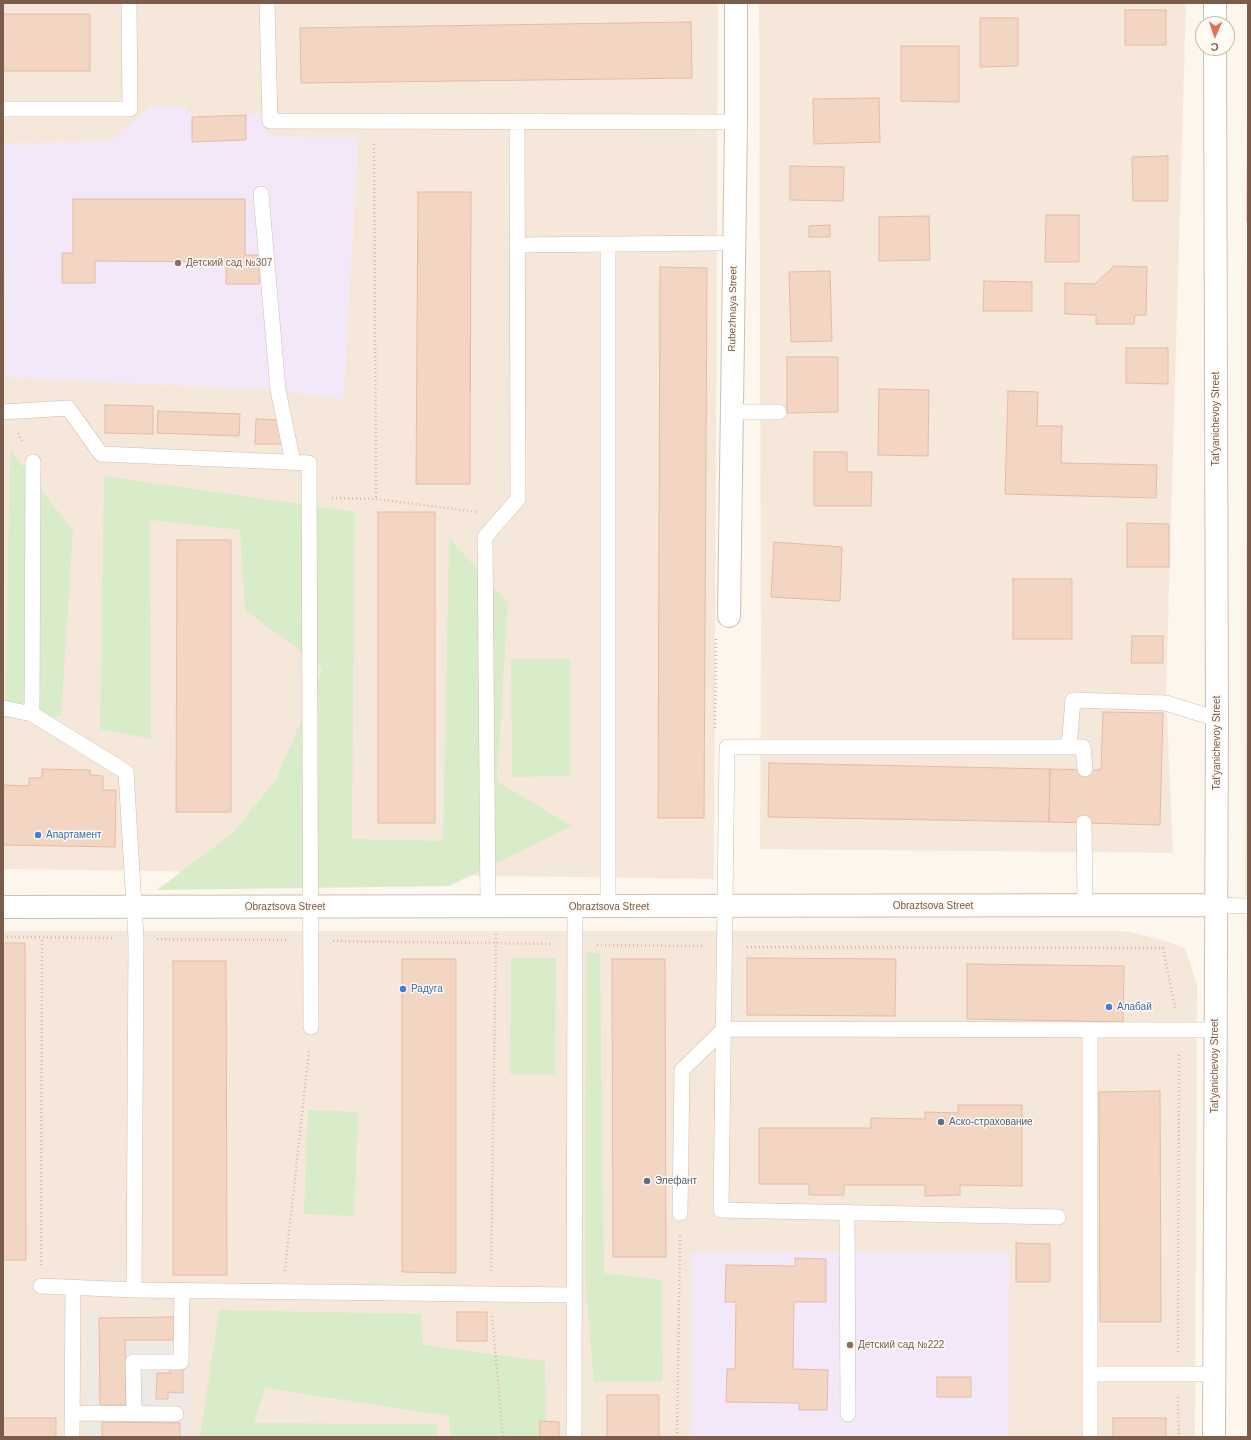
<!DOCTYPE html>
<html>
<head>
<meta charset="utf-8">
<style>
	body { margin:0 }
	#map { position:relative; width:1251px; height:1440px; overflow:hidden; background:#fdf6ec; font-family:Helvetica,sans-serif }
	canvas { display:block }
	.frame { position:absolute; inset:0; border:4px solid #7a5c4d; pointer-events:none }
	.north { position:absolute; left:1195px; top:16px; width:40px; height:40px; box-sizing:border-box; background:#fffaf3; border:1px solid #cabbb1; border-radius:50%; rotate:182deg; font-size:11px; font-weight:700; line-height:16px; text-align:center; color:#7a5c4d }
	.north::after { content:''; display:block; margin:auto; width:14px; height:18px; background:#e76f51; clip-path:polygon(50% 0,100% 100%,50% 72%,0 100%) }
</style>
</head>
<body>
<div id="map">
<canvas width="1251" height="1440"></canvas>
<div class="frame"></div>
<div class="north">С</div>
</div>
<script>
const ctx = document.querySelector('canvas').getContext('2d');
ctx.lineJoin = 'round';
function fillPath(path, color) {
  ctx.fillStyle = color;
  ctx.fill(path, 'evenodd');
}
function shape(rows) {
  const path = new Path2D();
  for (const r of rows) {
    path.moveTo(r[0], r[1]);
    for (let i = 2; i < r.length; i += 2) path.lineTo(r[i], r[i + 1]);
  }
  return path;
}
function strokePath(path, color, width, dash) {
  ctx.strokeStyle = color;
  ctx.lineWidth = width;
  ctx.lineCap = dash ? 'butt' : 'round';
  ctx.setLineDash(dash || []);
  ctx.stroke(path);
}
function write(font, color, halo, rows, align = 'center') {
  ctx.font = font + ' Helvetica,sans-serif';
  ctx.lineWidth = 3;
  ctx.setLineDash([]);
  ctx.textBaseline = 'middle';
  ctx.strokeStyle = halo;
  ctx.fillStyle = color;
  for (const [text, x, y, turn = 0] of rows) {
    ctx.save();
    ctx.translate(x, y);
    ctx.rotate((+turn || 0) * Math.PI / 180);
    ctx.textAlign = isNaN(turn) ? turn : align;
    if (halo) ctx.strokeText(text, 0, 0);
    ctx.fillText(text, 0, 0);
    ctx.restore();
  }
}
fillPath(shape([
	[3,3,718,3,714,879,3,869,3,150,7,377,278,390,343,399,358,138,269,136,246,115,192,117,151,107,112,141,3,144],
	[759,3,1186,3,1166,692,1173,853,760,849,761,643],
	[1247,222,1248,896,1245,896],
	[1246,919,1248,919,1248,1103],
	[3,931,1125,931,1159,939,1185,948,1197,985,1195,1437,1009,1437,1009,1252,691,1253,691,1437,190,1437,190,1315,85,1315,85,1437,3,1437]
]), '#f5e8da');
fillPath(shape([
	[85,1315,190,1315,190,1437,85,1437]
]), '#efe9e4');
fillPath(shape([
	[151,107,186,107,192,117,259,114,269,136,358,138,343,399,278,390,7,377,3,144,111,141],
	[691,1252,1009,1252,1009,1437,691,1437]
]), '#f3e8fa');
fillPath(shape([
	[10,449,73,531,61,716,5,718],
	[104,476,355,512,352,839,443,841,449,538,508,603,497,781,572,826,449,886,157,890,233,833,277,778,323,668,245,610,240,530,150,520,151,739,100,729],
	[511,659,570,659,571,776,512,777],
	[586,952,600,953,604,1273,661,1280,663,1381,594,1382,585,1277],
	[511,958,556,958,555,1075,510,1074],
	[308,1110,358,1112,354,1216,304,1214],
	[219,1310,421,1314,423,1345,545,1361,547,1437,450,1437,449,1416,265,1388,254,1423,437,1424,437,1437,251,1437,251,1434,250,1437,200,1437]
]), '#d8ecc9');
const building = shape([
	[1248,3,1248,222,1247,222,1248,3],
	[1125,10,1166,10,1166,45,1125,45,1125,10],
	[3,14,90,14,90,71,3,71,3,14],
	[980,18,1018,18,1018,66,980,67,980,18],
	[691,22,692,78,301,83,300,28,691,22],
	[901,46,959,46,959,102,901,101,901,46],
	[879,98,880,142,814,144,813,99,879,98],
	[246,115,246,140,192,142,192,117,246,115],
	[1168,156,1168,201,1133,201,1132,157,1168,156],
	[790,166,844,167,843,201,790,200,790,166],
	[418,192,471,192,470,484,416,484,418,192],
	[73,199,245,199,245,255,259,255,259,284,226,284,226,262,95,261,95,283,62,283,62,253,73,253,73,199],
	[1046,215,1079,215,1079,262,1045,262,1046,215],
	[929,216,930,260,879,261,879,217,929,216],
	[830,225,830,237,809,237,809,226,830,225],
	[1114,266,1147,267,1146,315,1135,315,1134,324,1096,324,1096,315,1065,314,1065,283,1095,284,1114,266],
	[660,267,707,268,704,818,658,818,660,267],
	[830,271,832,341,791,342,789,272,830,271],
	[984,281,1032,282,1032,311,983,311,984,281],
	[1126,348,1168,348,1168,384,1126,383,1126,348],
	[787,357,838,357,838,412,787,413,787,357],
	[879,389,929,390,928,456,878,455,879,389],
	[1008,391,1038,392,1037,426,1062,426,1061,463,1157,465,1156,498,1005,494,1008,391],
	[105,405,153,406,153,434,105,433,105,405],
	[158,411,240,414,239,436,157,433,158,411],
	[256,419,283,420,282,444,255,444,256,419],
	[814,452,847,452,847,472,872,472,871,506,814,506,814,452],
	[378,512,435,512,435,823,378,823,378,512],
	[1127,523,1169,524,1169,567,1127,567,1127,523],
	[177,540,231,540,231,812,176,812,177,540],
	[774,542,842,547,840,601,771,597,774,542],
	[1013,579,1072,579,1072,639,1013,639,1013,579],
	[1132,636,1163,636,1163,663,1131,663,1132,636],
	[1103,712,1163,713,1160,825,1049,822,1050,769,1101,770,1103,712],
	[769,763,1050,769,1049,822,768,817,769,763],
	[42,769,90,770,90,775,103,776,103,790,116,790,115,847,3,845,3,785,29,786,29,778,42,778,42,769],
	[3,943,25,943,26,1260,3,1260,3,943],
	[747,958,896,959,895,1016,747,1015,747,958],
	[402,959,456,959,456,1273,402,1272,402,959],
	[612,959,665,959,666,1257,613,1257,612,959],
	[173,961,226,961,227,1275,173,1275,173,961],
	[967,964,1124,966,1123,1022,967,1019,967,964],
	[1160,1091,1161,1322,1100,1322,1099,1092,1160,1091],
	[958,1105,1022,1105,1022,1186,960,1185,960,1195,925,1196,925,1185,844,1185,844,1195,809,1195,809,1184,759,1184,759,1128,871,1128,871,1118,925,1119,925,1112,958,1113,958,1105],
	[1016,1243,1050,1244,1050,1282,1016,1282,1016,1243],
	[795,1258,826,1259,826,1302,794,1302,793,1369,828,1370,827,1410,799,1410,799,1403,726,1402,727,1369,735,1369,736,1302,725,1302,726,1265,795,1266,795,1258],
	[457,1312,487,1312,487,1341,457,1341,457,1312],
	[175,1317,175,1340,125,1340,126,1405,100,1405,99,1318,175,1317],
	[170,1368,183,1369,183,1393,168,1392,168,1399,156,1399,157,1373,170,1373,170,1368],
	[937,1377,971,1377,971,1397,937,1397,937,1377],
	[607,1395,659,1395,659,1437,607,1437,607,1395],
	[3,1418,56,1418,56,1437,3,1437,3,1418],
	[1113,1418,1166,1418,1166,1437,1113,1437,1113,1418],
	[540,1421,559,1422,559,1437,540,1437,540,1421],
	[102,1422,180,1423,180,1437,102,1437,102,1422]
]);
fillPath(building, '#f3d5c3');
strokePath(building, '#e6bba3', 1);
const service = shape([
	[267,3,270,121,736,122],
	[3,109,130,109,129,3],
	[261,194,278,390,293,462],
	[517,245,720,243],
	[3,412,68,408,101,454,309,463,311,1027],
	[731,412,779,412],
	[3,708,32,714,126,772,136,939,134,1290],
	[32,714,33,462],
	[1069,747,1083,747,1085,769],
	[1084,823,1085,905],
	[1215,905,1248,906],
	[608,906,608,244],
	[488,907,485,537,518,499,517,122],
	[847,1212,848,1414],
	[680,1213,682,1070,724,1029,1215,1030],
	[1058,1217,721,1210,727,747,1069,747,1073,700,1166,703,1217,719],
	[41,1286,134,1290,574,1295],
	[1090,1374,1214,1374],
	[72,1413,176,1414],
	[134,1413,133,1362,181,1362,182,1290],
	[72,1437,73,1288],
	[574,1437,575,907],
	[1090,1437,1090,1030]
]);
const minor = shape([
	[1215,3,1215,24],
	[729,616,736,122,736,3],
	[3,907,1215,905],
	[1214,1437,1217,719,1215,48]
]);
strokePath(service, '#d1beb0', 16);
strokePath(minor, '#d1beb0', 24);
strokePath(shape([
	[374,144,376,499],
	[18,433,23,443],
	[332,498,376,499,478,512],
	[715,728,716,637],
	[3,937,114,938],
	[157,939,288,940],
	[333,941,552,944],
	[597,945,702,946],
	[747,947,1163,948,1175,1008],
	[41,1265,42,937],
	[285,1271,309,1049],
	[491,1271,496,932],
	[492,1316,503,1437],
	[1178,1352,1179,1053],
	[1178,1397,1179,1437],
	[677,1437,680,1236]
]), '#d9b8a5', 2.5, [1, 3]);
strokePath(service, '#fff', 15);
strokePath(minor, '#fff', 22);
for (const [x, y, r, color] of [
	[178,263,4,"#8d6e63"],
	[38,835,4,"#3f7fe0"],
	[403,989,4,"#3f7fe0"],
	[1109,1007,4,"#3f7fe0"],
	[941,1122,4,"#5c6f8a"],
	[647,1181,4,"#5c6f8a"],
	[850,1345,4,"#8d6e63"]
]) {
  const dot = new Path2D();
  dot.arc(x, y, r, 0, 2 * Math.PI);
  ctx.fillStyle = color;
  ctx.fill(dot);
  strokePath(dot, '#fffaf3', 1.5);
}
write('10px', '#785e54', '#fffaf3', [
	["Детский сад №307",186,263],
	["Детский сад №222",858,1345]
], 'left');
write('10px', '#7a5c4d', '#fffaf3', [
	["Rubezhnaya Street",733,309,-89],
	["Tat'yanichevoy Street",1216,419,-90],
	["Tat'yanichevoy Street",1217,743,-90],
	["Obraztsova Street",933,906],
	["Obraztsova Street",285,907],
	["Obraztsova Street",609,907],
	["Tat'yanichevoy Street",1215,1066,-90]
]);
write('10px', '#366cbe', '#fffaf3', [
	["Апартамент",46,835],
	["Радуга",411,989],
	["Алабай",1117,1007]
], 'left');
write('10px', '#4e5e75', '#fffaf3', [
	["Аско-страхование",949,1122],
	["Элефант",655,1181]
], 'left');
</script>
</body>
</html>
